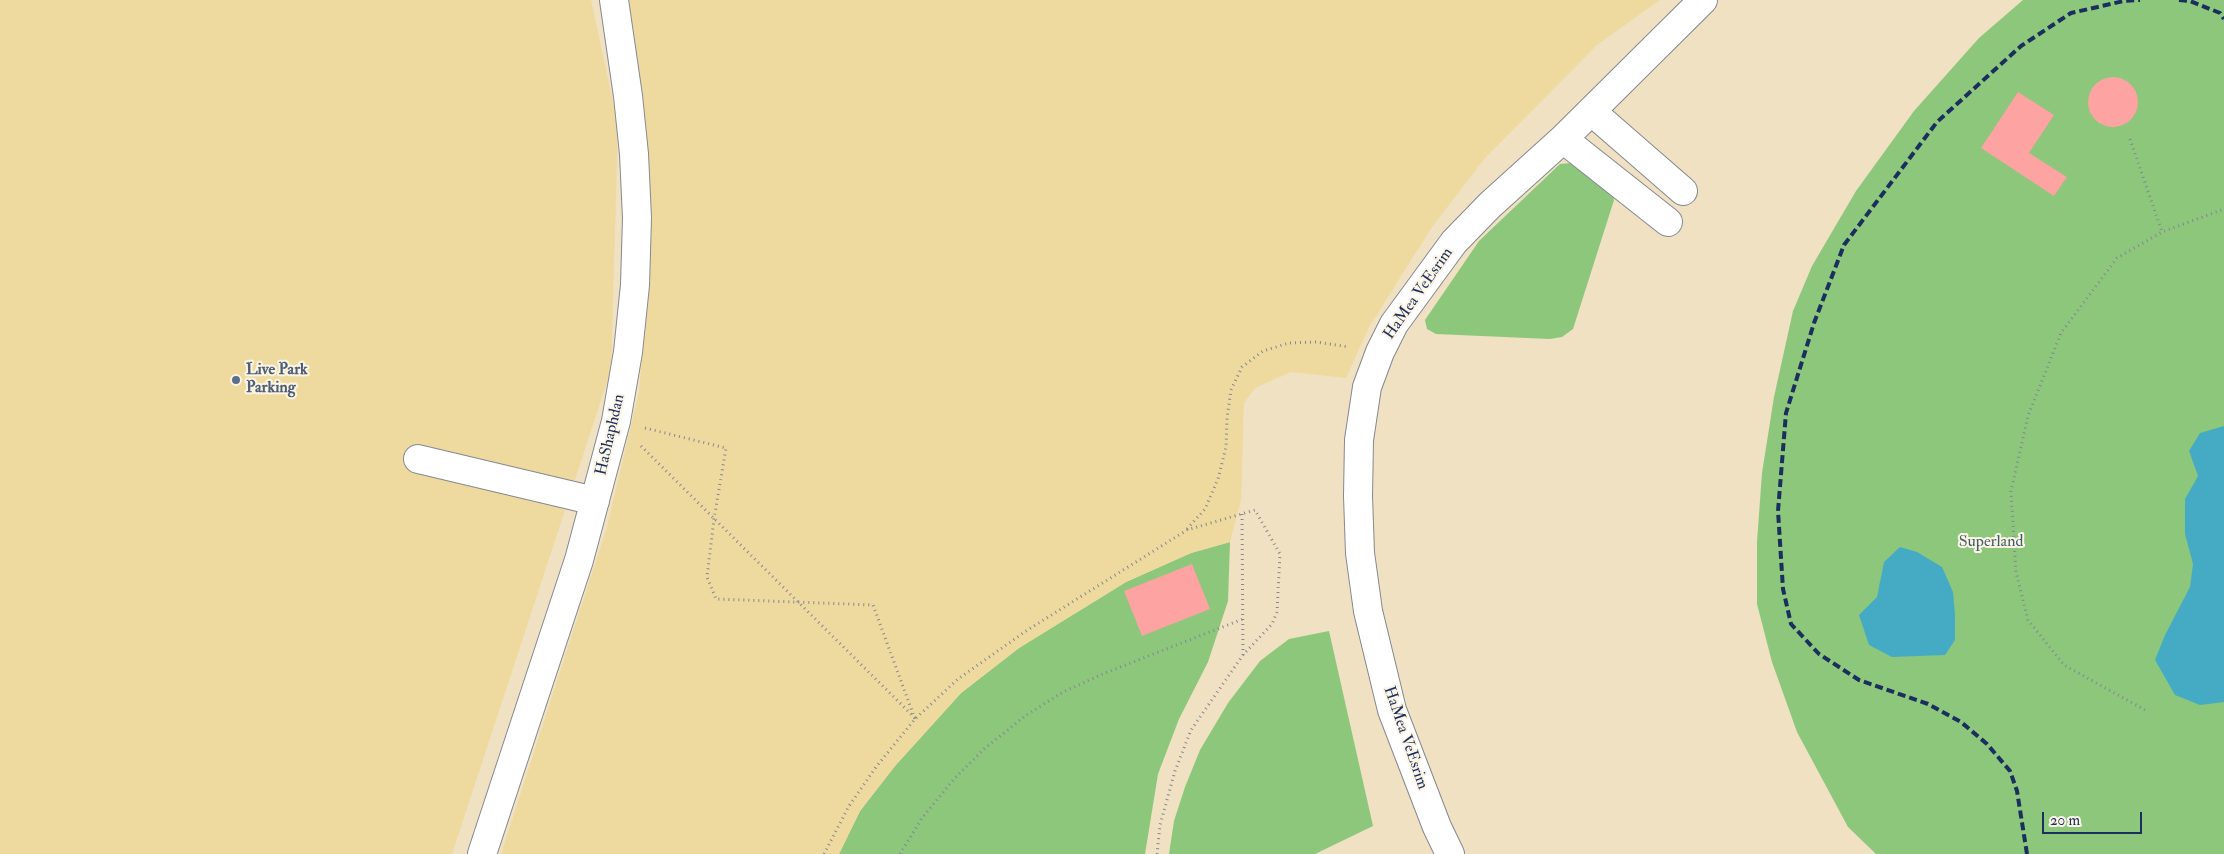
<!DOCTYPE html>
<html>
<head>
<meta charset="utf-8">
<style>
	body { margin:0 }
	#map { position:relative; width:2224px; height:854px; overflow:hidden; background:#efe1c1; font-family:"IM FELL Double Pica",serif }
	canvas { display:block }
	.scale { position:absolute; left:2042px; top:812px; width:100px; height:22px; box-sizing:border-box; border:2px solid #1b2f5e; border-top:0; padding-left:6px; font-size:15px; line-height:18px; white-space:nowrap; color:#1b2f5e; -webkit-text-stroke:4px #fcf5e5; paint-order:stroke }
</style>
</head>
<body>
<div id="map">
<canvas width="2224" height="854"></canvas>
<div class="scale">20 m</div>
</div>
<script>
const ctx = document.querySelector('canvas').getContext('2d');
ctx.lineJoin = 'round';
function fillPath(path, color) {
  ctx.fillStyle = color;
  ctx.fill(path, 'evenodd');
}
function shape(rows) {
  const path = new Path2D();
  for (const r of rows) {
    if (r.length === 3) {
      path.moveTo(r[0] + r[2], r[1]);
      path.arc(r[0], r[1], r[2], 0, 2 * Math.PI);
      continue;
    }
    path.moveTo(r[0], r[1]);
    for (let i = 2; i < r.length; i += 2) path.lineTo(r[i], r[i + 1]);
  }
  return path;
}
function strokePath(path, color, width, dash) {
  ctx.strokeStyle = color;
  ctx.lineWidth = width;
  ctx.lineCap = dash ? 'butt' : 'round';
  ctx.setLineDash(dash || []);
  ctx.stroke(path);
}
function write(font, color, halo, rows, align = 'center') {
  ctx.font = font + ' "IM FELL Double Pica",serif';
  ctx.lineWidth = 4;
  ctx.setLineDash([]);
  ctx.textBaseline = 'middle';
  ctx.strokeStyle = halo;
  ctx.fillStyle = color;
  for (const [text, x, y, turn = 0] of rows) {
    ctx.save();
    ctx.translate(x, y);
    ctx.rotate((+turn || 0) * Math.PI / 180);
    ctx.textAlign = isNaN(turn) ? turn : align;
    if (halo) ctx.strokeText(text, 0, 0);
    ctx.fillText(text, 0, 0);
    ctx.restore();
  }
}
fillPath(shape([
	[2023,0,2224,0,2224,854,1876,854,1848,827,1797,732,1772,662,1757,604,1757,542,1762,473,1774,397,1793,311,1812,266,1856,191,1914,111,1979,38],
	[1572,163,1612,190,1614,200,1573,329,1562,337,1550,339,1436,334,1427,329,1425,320,1479,241,1560,164],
	[1230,542,1228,601,1208,662,1179,719,1158,774,1145,854,839,854,860,811,895,766,961,693,1019,648,1126,582,1191,553],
	[1329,631,1373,826,1315,854,1169,854,1174,821,1185,787,1200,750,1228,703,1260,661,1289,639]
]), '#8cc77c');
fillPath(shape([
	[0,0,591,0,618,125,611,370,452,854,0,854],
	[622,0,1660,0,1598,44,1485,158,1432,227,1369,327,1346,378,1291,372,1255,388,1244,403,1241,500,1230,542,1191,553,1126,582,1019,648,961,693,895,766,860,811,839,854,501,854,607,527,639,392,649,272]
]), '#eeda9e');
fillPath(shape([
	[2224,426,2224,702,2200,705,2175,695,2155,660,2165,635,2190,587,2193,564,2185,534,2185,499,2198,476,2189,451,2200,433],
	[1900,547,1917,552,1942,567,1953,592,1955,615,1955,640,1945,655,1892,657,1869,645,1859,615,1877,597,1884,562]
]), '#45abc5');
fillPath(shape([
	[2113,102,25],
	[2018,92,2054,115,2029,153,2067,177,2054,196,1981,148],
	[1192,564,1210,609,1142,636,1124,591]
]), '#fda3a1');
const minor = shape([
	[1591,111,1683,191],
	[1563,139,1668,222],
	[418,459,595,501],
	[482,854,579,560,616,421,628,352,635,285,637,218,634,154,628,96,614,0],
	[1450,854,1437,827,1392,710,1368,611,1360,553,1358,496,1359,440,1367,387,1380,352,1394,324,1454,242,1490,205,1563,139,1703,0]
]);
strokePath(minor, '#858890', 30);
strokePath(shape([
	[2130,139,2162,232],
	[645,428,726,448,714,519,707,577,716,599,873,605,915,719],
	[641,446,915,718],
	[1242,514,1243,655],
	[1187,529,1205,509,1218,479,1226,447,1227,418,1231,390,1242,367,1263,351,1289,343,1316,342,1349,347],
	[2145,710,2064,665,2028,620,2016,572,2011,491,2028,416,2061,333,2117,258,2162,232,2224,209],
	[824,854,849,806,876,767,915,719,958,679,1026,631,1187,530,1255,510,1280,554,1277,612,1272,624,1243,655,1191,730,1175,771,1160,825,1157,854],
	[900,854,922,818,954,779,984,749,1025,716,1063,692,1105,673,1243,619]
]), '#858890', 3, [1, 4]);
strokePath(minor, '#fff', 28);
strokePath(shape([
	[2179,0,2190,1,2220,13,2224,19],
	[2027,854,2017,791,2010,771,1987,744,1961,722,1928,704,1859,680,1819,654,1791,624,1783,589,1778,511,1786,413,1814,323,1844,245,1937,122,2021,46,2071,13,2124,1,2140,0]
]), '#1b2f5e', 4, [8, 4]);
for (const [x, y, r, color] of [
	[236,380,5,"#5c6f8a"]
]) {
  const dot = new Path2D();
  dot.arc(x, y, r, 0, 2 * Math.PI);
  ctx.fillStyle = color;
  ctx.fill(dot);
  strokePath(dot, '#fcf5e5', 2);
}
write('16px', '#1b2f5e', '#fcf5e5', [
	["HaMea VeEsrim",1419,294,-55],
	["HaShaphdan",611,435,-77],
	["HaMea VeEsrim",1405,738,71]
]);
write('bold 16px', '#4e5e75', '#fcf5e5', [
	["Live Park",246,371],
	["Parking",246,389]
], 'left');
write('16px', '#3d5d67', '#fcf5e5', [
	["Superland",1991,543]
]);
</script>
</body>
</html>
